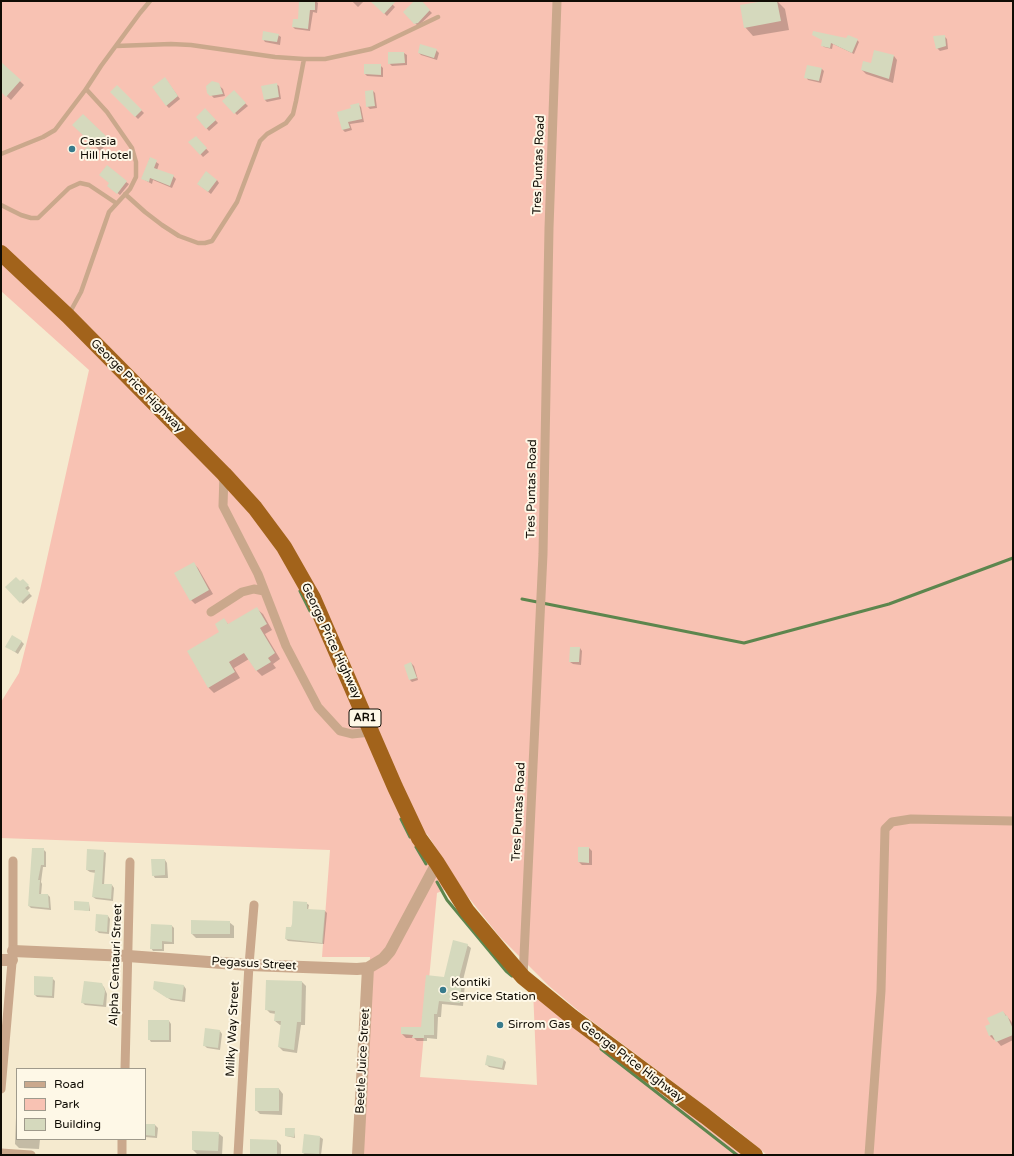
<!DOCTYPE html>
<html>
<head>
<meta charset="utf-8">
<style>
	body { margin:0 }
	#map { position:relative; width:1014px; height:1156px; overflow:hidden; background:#f5eacf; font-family:"Varela Round",sans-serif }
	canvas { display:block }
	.frame { position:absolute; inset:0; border:2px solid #100c04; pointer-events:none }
	.legend { position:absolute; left:16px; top:1068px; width:130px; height:72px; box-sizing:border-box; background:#fef8e7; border:1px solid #9f9a8c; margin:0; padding:5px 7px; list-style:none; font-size:12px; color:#100c04 }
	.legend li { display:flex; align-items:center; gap:8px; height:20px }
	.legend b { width:20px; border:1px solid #9f9a8c }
</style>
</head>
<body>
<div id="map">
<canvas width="1014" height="1156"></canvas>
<div class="frame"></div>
<ul class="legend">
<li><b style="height:5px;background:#caa88c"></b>Road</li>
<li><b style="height:11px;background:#f8c2b3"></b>Park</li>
<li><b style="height:11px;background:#d5d9bd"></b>Building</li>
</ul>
</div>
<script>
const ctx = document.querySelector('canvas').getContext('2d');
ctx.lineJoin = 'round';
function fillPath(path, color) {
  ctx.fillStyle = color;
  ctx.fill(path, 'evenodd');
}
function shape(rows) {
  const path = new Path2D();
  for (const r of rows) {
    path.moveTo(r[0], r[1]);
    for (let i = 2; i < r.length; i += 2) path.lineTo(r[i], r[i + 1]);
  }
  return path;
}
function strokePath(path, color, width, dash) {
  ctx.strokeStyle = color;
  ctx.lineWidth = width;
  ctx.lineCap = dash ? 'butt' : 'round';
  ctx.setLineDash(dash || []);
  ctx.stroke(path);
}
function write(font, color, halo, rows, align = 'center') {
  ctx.font = font + ' "Varela Round",sans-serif';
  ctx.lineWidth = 4;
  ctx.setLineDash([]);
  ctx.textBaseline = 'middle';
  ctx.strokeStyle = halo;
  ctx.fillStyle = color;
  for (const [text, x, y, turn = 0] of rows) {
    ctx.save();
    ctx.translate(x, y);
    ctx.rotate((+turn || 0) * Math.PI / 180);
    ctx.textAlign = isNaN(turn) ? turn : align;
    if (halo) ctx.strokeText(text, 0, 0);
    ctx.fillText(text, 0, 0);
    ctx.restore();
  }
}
fillPath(shape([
	[1,1,1013,1,1013,1155,767,1155,733,1127,581,1013,549,986,499,936,465,893,427,834,419,838,447,889,437,893,420,1077,537,1085,533,989,748,1155,361,1155,370,957,322,957,330,850,1,838,1,702,19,673,40,590,89,370,1,291]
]), '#f8c2b3');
fillPath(shape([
	[300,1,316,1,318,3,317,13,313,12,310,31,295,29,293,27,299,20],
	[352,1,364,1,358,7],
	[381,1,389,1,395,7,387,16,377,6],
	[416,1,420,1,432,13,418,26,404,12],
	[770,1,777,1,785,9,789,30,753,36,745,27],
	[813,34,857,40,859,42,854,54,833,44,832,49,824,47,822,45,823,40],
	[278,35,281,37,280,45,265,42,263,39],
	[944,36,947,39,948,49,940,51,937,48],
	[436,50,439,53,437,60,421,55,419,53],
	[404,53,407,55,407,65,392,66,389,63],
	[894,56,897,60,893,83,866,74,862,70,872,64],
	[1,63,24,85,11,100,1,91],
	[380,65,383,68,383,77,367,76,365,74],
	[821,68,824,71,821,83,808,80,806,77],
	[167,81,180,99,169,108,166,105],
	[216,83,223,89,225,96,214,98,211,95],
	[276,84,279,86,281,99,267,102,264,99],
	[117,86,144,113,138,119,111,92],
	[373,91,375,93,377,108,370,109,367,106],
	[234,92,248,106,237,115,224,101],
	[358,104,361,107,364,122,350,124,352,130,345,132,342,129,352,109],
	[205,109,218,123,209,131,197,117],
	[83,115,110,141,100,151,74,125],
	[196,137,209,152,203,157,190,142],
	[150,158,159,164,157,170,173,176,176,179,172,188,153,180,152,184,143,179],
	[217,180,219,183,211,194,198,184],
	[126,182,129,184,120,195,111,188],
	[193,563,198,568,213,594,195,604,191,600],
	[23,580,30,588,27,591,32,596,23,604,6,587,20,583],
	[257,609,263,614,272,630,265,634,280,659,273,664,276,668,262,676,256,670,249,659,234,668,240,678,214,693,208,687,224,620,229,625],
	[21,641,24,644,18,654,7,647],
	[580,648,582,651,581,665,573,664,570,662],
	[411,663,414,666,418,680,412,682,410,680],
	[589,848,592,851,592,865,582,865,579,862],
	[43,849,46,852,46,867,43,867,41,882,42,884,41,895,48,895,50,897,51,910,31,908,29,906],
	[103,851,106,853,104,885,112,885,114,888,113,901,96,899,93,897,96,873,90,872,87,870],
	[165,860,167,863,168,878,155,878,153,875],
	[89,903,90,911,75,909],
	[306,903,309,905,308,910,325,911,327,913,324,944,288,941,286,939],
	[108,916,110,919,109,934,99,933,96,930],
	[229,922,234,926,234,938,196,938,192,934],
	[172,926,174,928,174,944,164,944,164,951,153,951,151,948],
	[467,945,471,948,463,980,465,983,463,1006,442,1004,441,1017,438,1017,437,1039,427,1038,427,1041,417,1041,414,1038,406,1038,402,1034,422,1028,444,978],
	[52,978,55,981,54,998,37,997,35,995],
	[302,982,306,986,305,1025,301,1025,297,1053,283,1051,279,1047,282,1025,280,1025,275,1021,276,1014,270,1013,266,1009],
	[101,984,104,987,107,994,106,1007,85,1005,82,1002],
	[184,986,186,989,185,1002,171,1000,157,991],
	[1003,1012,1011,1021,1013,1025,1013,1040,1001,1046,995,1039,994,1040,990,1036,991,1025],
	[169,1021,171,1024,171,1042,151,1042,149,1039],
	[220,1031,222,1034,220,1050,207,1048,204,1045],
	[503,1059,506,1062,504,1070,489,1067,486,1064],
	[279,1089,283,1094,282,1115,260,1114,256,1110],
	[16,1117,17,1139,40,1139,39,1149,19,1148,15,1144],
	[145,1125,155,1125,158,1128,157,1138,145,1137],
	[294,1129,295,1138,286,1136],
	[218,1133,223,1137,222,1155,197,1154,193,1150],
	[320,1137,323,1139,321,1155,306,1155,303,1153],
	[251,1140,277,1141,281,1145,281,1155,251,1155]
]), '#0003');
strokePath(shape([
	[300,591,310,611],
	[522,599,744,643,889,604,1013,558],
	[401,819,410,837],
	[416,847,426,864],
	[437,882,447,900,506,971,512,976],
	[601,1049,737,1155]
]), '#5d864e', 3);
fillPath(shape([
	[299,1,315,1,315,10,310,10,308,29,292,27,293,19,298,19],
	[370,1,396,1,384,14],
	[414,1,422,1,430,10,418,23,414,24,403,12],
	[764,1,777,1,781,21,744,28,740,5],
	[263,31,279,34,277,42,262,40],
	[813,31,846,38,848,35,858,39,852,53,831,43,830,48,821,46,822,40,812,35],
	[945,35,946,46,936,49,933,36],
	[420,44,437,49,434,58,418,53],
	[874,50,894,55,889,79,861,70,863,61,871,63],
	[388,52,404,52,405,63,388,64],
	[1,62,21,80,6,97,1,92],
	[364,64,381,64,381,75,364,74],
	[807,65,822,68,819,81,804,78],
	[165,77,178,96,166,106,152,87],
	[212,81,219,83,223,94,210,96,207,93,206,86],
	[277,83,279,97,264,100,261,86],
	[117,85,142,110,135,117,110,92],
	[234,90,246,103,234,114,222,101],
	[373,90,375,106,366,107,365,91],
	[359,103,362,119,348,122,350,128,342,130,337,112,351,108,350,105],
	[205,108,216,120,206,129,196,117],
	[83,114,106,136,96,147,72,125],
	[196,136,207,148,200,155,188,142],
	[88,146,95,153,90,159,82,152],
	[150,157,157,160,154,168,174,175,170,186,150,178,149,182,141,179],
	[107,165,127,181,117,194,107,186,109,183,99,175],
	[206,171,217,180,208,192,197,184],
	[194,562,209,590,190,601,174,573],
	[16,577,20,581,23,579,29,585,25,588,30,593,20,603,5,587],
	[257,607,267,624,260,628,275,653,268,658,271,662,256,671,244,653,229,662,235,672,208,688,187,651,219,632,215,624,224,618,228,624],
	[12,635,22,641,15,652,5,647],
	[570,647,580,647,579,662,569,662],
	[411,662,417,678,409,680,404,665],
	[578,847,589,847,589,863,578,862],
	[32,848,44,848,44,865,41,865,38,880,40,880,39,894,48,894,49,908,28,906],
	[87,849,104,850,102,884,112,884,111,899,92,897,95,870,86,870],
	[151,859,165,859,165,875,152,876],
	[74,901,89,902,89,911,74,910],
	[293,901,307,902,307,909,325,910,322,943,285,939,286,927,291,927,292,924],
	[96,914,108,915,107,932,95,931],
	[191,920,230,921,230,934,191,934],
	[151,924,172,925,172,942,162,941,162,949,150,949],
	[453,940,468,944,459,978,462,978,460,1003,439,1001,437,1014,434,1014,434,1035,424,1035,424,1038,412,1038,413,1035,401,1034,401,1027,421,1027,426,975,444,977],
	[34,976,53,977,52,996,34,995],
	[266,980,302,981,301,1022,297,1022,294,1050,278,1047,281,1021,274,1021,275,1011,265,1010],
	[84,981,102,983,105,991,103,1005,81,1003],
	[154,981,184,985,182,1000,167,998,153,989],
	[1003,1011,1006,1016,1007,1015,1013,1029,1013,1035,996,1042,992,1035,989,1036,985,1026,990,1024,987,1018],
	[148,1020,169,1020,169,1040,148,1040],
	[205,1028,220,1030,218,1048,203,1046],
	[487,1055,504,1059,502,1068,485,1065],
	[255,1088,279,1088,279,1111,255,1111],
	[145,1124,155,1124,155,1136,145,1135],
	[285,1128,295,1128,294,1137,285,1136],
	[192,1131,219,1132,218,1151,192,1150],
	[304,1134,320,1136,319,1154,302,1153],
	[250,1139,277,1140,277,1154,250,1155]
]), '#d5d9bd');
strokePath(shape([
	[116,46,171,44,191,45,275,57,304,59,325,59,371,49,438,17],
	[1,154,43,137,55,130,86,89,101,66,140,13,150,1],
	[125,194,145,212,162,225,179,236,198,243,205,243,212,241,237,202,260,141,267,134,286,123,293,114,296,101,304,59],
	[1,205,21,215,31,218,38,218,69,188,80,183,89,185,116,203],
	[69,314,81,292,109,212,130,189,136,177,136,162,132,148,107,112,86,89]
]), '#caa88c', 4.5);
strokePath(shape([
	[224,474,223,506,258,574,286,646,318,707,340,731,352,734,371,732],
	[211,612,242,592,254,589,264,591],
	[523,977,543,554,549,228,557,1],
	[125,1069,130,862],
	[1,1089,13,951,13,861],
	[1,1153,31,1155],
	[122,1155,122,1139],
	[238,1155,249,965,254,905],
	[869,1155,881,991,885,829,892,822,911,819,1013,821]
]), '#caa88c', 9);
strokePath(shape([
	[13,951,128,956,249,965,357,969,368,968,383,959,390,951,437,863],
	[1,960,12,960],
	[358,1155,368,968]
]), '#caa88c', 12);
strokePath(shape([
	[1,253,68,316,224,474,255,508,284,547,313,598,395,787,419,838,437,863,467,911,498,948,523,977,572,1017,705,1116,755,1155]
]), '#a2631b', 16);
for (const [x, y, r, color] of [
	[72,149,4,"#387b8c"],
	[443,990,4,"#387b8c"],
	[500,1025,4,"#387b8c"]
]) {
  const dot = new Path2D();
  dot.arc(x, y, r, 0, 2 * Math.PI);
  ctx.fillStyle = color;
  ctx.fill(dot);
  strokePath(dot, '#fef8e7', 1.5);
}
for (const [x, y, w] of [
	[365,718,32]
]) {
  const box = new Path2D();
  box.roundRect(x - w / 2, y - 9, w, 18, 3);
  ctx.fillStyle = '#fef8e7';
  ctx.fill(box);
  strokePath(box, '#100c04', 1);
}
write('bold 11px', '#100c04', null, [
	["AR1",365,718]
]);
write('12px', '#100c04', '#fef8e7', [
	["Cassia",80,142],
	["Hill Hotel",80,156],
	["Kontiki",451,983],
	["Service Station",451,997],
	["Sirrom Gas",508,1025]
], 'left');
write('12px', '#100c04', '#fef8e7', [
	["Tres Puntas Road",539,165,-88],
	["George Price Highway",137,386,45],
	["Tres Puntas Road",532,489,-89],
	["George Price Highway",331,641,65],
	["Tres Puntas Road",519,812,-87],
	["Pegasus Street",254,964,3],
	["Alpha Centauri Street",116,965,-88],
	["Milky Way Street",233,1029,-87],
	["Beetle Juice Street",363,1061,-87],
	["George Price Highway",632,1062,37]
]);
</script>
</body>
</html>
